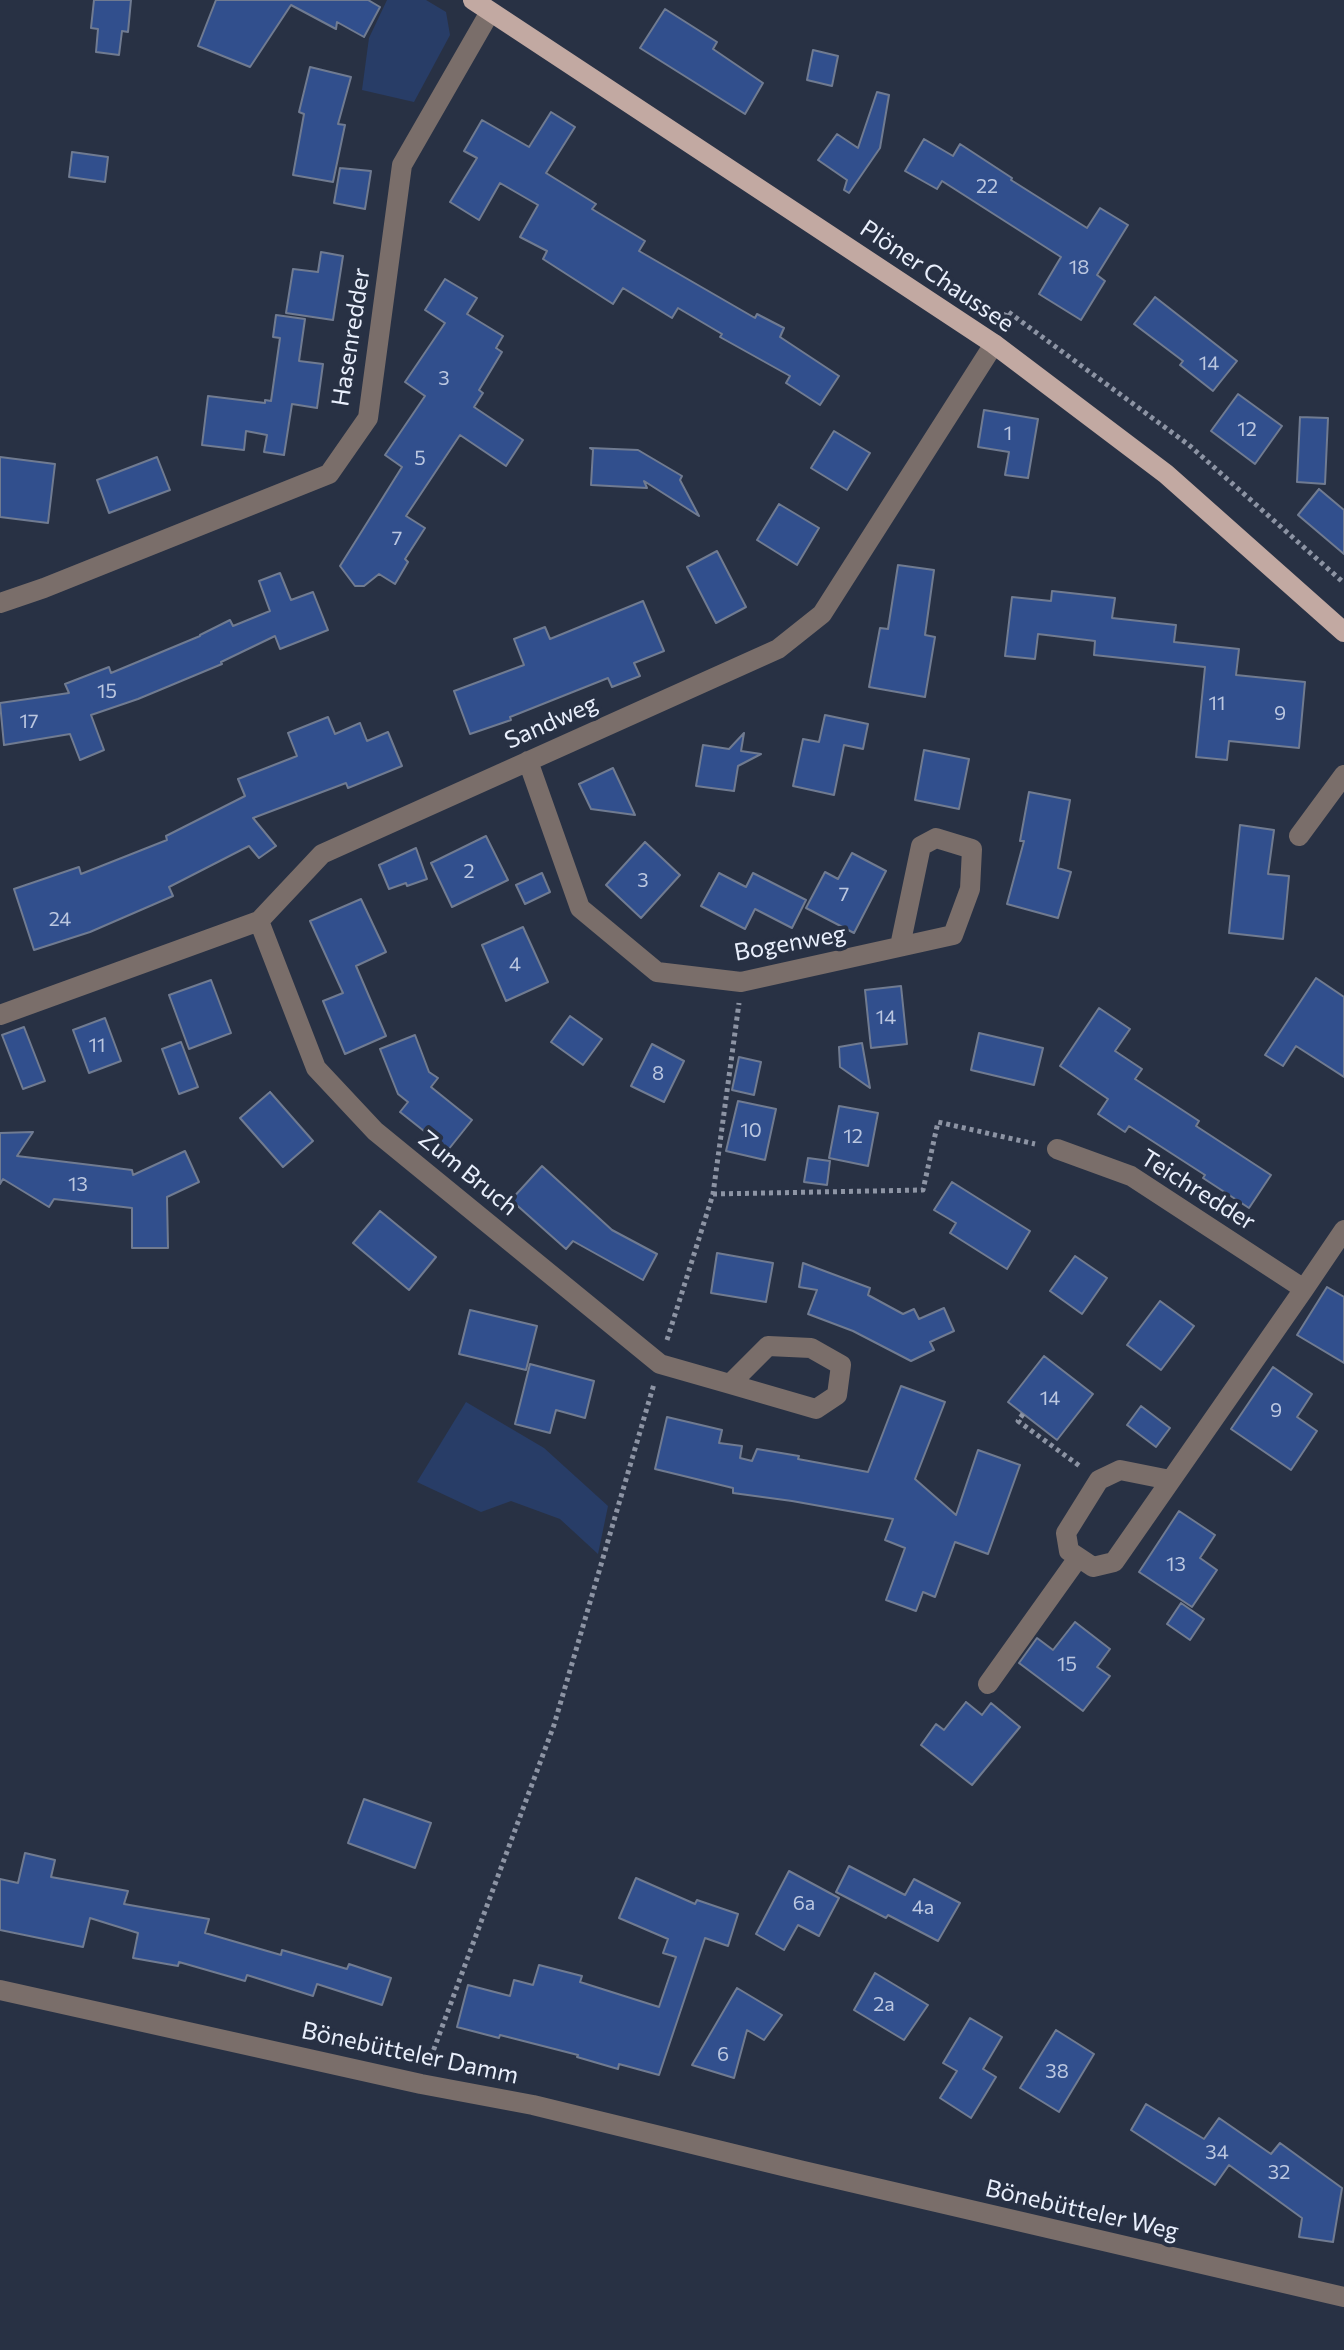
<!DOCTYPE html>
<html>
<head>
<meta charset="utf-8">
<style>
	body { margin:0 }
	canvas { display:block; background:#283144 }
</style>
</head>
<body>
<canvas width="1344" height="2350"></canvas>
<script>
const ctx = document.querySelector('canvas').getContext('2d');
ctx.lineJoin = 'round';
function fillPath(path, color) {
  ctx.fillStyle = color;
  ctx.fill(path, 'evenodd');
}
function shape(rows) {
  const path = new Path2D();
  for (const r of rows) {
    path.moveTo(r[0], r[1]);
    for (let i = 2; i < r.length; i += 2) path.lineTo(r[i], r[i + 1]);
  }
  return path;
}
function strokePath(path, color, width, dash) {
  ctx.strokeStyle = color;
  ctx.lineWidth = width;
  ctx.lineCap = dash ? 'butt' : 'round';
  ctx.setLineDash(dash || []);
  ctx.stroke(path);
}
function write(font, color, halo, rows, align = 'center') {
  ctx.font = font + ' Commissioner,sans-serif';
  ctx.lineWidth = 8;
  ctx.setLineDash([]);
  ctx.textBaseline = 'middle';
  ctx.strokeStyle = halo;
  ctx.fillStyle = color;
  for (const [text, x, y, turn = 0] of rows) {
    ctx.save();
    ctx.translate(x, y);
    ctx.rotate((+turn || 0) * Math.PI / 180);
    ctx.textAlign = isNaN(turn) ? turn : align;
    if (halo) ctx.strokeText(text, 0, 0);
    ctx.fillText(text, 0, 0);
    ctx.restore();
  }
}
fillPath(shape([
	[387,0,426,0,446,12,450,35,414,102,362,90,369,38],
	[466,1402,544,1448,608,1506,598,1554,560,1519,511,1501,481,1512,417,1482]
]), '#283d67');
const building = shape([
	[94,0,131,0,128,32,122,31,119,55,96,52,98,29,91,28,94,0],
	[216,0,368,0,380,7,364,37,337,22,336,29,291,5,250,67,198,46,216,0],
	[665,9,717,42,713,49,763,83,745,114,640,48,665,9],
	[813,50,838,56,832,86,807,80,813,50],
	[310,67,351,77,338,124,345,125,333,182,293,175,304,114,299,112,310,67],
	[877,92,889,95,880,148,849,193,844,190,847,180,818,160,837,134,858,148,877,92],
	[551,112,575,127,546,173,596,204,592,209,645,241,639,251,755,318,757,314,784,328,780,337,839,376,820,405,786,383,790,376,720,337,722,334,678,308,672,318,623,288,613,304,543,259,547,251,520,237,538,205,500,183,479,220,450,202,477,158,464,151,482,120,529,147,551,112],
	[924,139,953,156,960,144,1012,178,1011,180,1087,228,1100,208,1128,225,1097,275,1105,281,1081,320,1039,294,1061,257,942,181,937,189,905,171,924,139],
	[72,152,108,157,105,182,69,177,72,152],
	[340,168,371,171,365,209,334,203,340,168],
	[321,252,343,256,333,320,286,313,293,269,318,272,321,252],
	[445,279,477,298,467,314,503,336,496,348,502,352,479,390,483,393,474,407,523,440,506,466,460,435,406,516,425,528,405,559,408,562,395,584,379,574,364,586,355,586,340,566,402,467,385,455,425,396,405,382,445,323,425,310,445,279],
	[1155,297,1237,361,1213,391,1180,365,1183,361,1134,324,1155,297],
	[276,315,305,319,299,361,323,364,317,408,292,404,284,455,264,452,267,435,246,431,244,450,202,445,208,396,265,403,265,400,271,401,280,338,273,337,276,315],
	[1238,394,1282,426,1255,464,1211,431,1238,394],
	[984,410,1038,419,1028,478,1005,475,1009,452,978,447,984,410],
	[1300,417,1328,418,1325,484,1297,482,1300,417],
	[834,431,870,453,847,490,811,468,834,431],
	[590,448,638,450,682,476,680,480,699,516,644,481,647,488,591,485,593,450,590,448],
	[0,457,55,464,48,523,0,517,0,457],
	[157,457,170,490,109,513,97,480,157,457],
	[1319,489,1344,510,1344,554,1298,515,1319,489],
	[779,504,819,528,797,565,757,540,779,504],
	[717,551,746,607,716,623,687,567,717,551],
	[898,565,934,570,925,635,935,637,925,697,869,687,880,628,888,629,898,565],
	[280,573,291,600,313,592,328,630,280,649,275,636,221,662,222,664,138,699,91,715,104,750,80,760,70,734,4,745,0,703,69,693,65,684,109,667,111,673,200,636,200,635,230,620,233,626,270,611,259,581,280,573],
	[1052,591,1115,598,1112,618,1176,625,1174,642,1239,649,1236,675,1305,682,1299,748,1229,741,1227,760,1196,757,1205,667,1094,655,1095,641,1038,634,1035,659,1005,656,1012,597,1051,601,1052,591],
	[643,601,664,651,634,663,640,676,612,687,608,678,510,717,511,720,470,734,454,691,524,665,514,639,545,627,550,639,643,601],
	[825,715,868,724,863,749,844,745,834,795,793,786,803,739,819,742,825,715],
	[328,717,335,734,360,723,367,741,388,732,402,766,348,788,346,783,253,818,276,846,259,858,249,846,169,887,173,896,90,932,34,950,14,889,79,867,81,874,167,840,166,836,245,796,238,779,297,756,288,733,328,717],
	[744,733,741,751,761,754,738,766,734,791,696,786,703,745,729,749,744,733],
	[924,750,969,759,959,809,915,800,924,750],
	[613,768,635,815,591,809,579,784,613,768],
	[1029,792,1070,800,1058,868,1071,872,1058,918,1007,904,1024,841,1020,841,1029,792],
	[1240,825,1274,830,1268,874,1289,876,1283,939,1229,933,1240,825],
	[486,836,508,880,452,907,431,863,486,836],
	[645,842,680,875,641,918,606,885,645,842],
	[416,848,427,879,407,886,406,883,389,889,379,865,416,848],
	[852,853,886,871,854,933,806,908,825,872,838,879,852,853],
	[542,873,550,892,525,904,516,885,542,873],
	[719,873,746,887,753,873,806,900,792,928,755,909,745,929,701,906,719,873],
	[361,899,386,952,356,966,386,1036,345,1054,323,1001,343,993,310,921,361,899],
	[523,927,548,982,506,1001,482,945,523,927],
	[1316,978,1344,997,1344,1077,1296,1046,1283,1066,1265,1055,1316,978],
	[211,980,231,1033,189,1049,169,995,211,980],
	[901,986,907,1044,871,1048,865,990,901,986],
	[1099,1008,1130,1029,1115,1051,1142,1069,1135,1079,1199,1121,1196,1126,1271,1175,1249,1208,1203,1178,1205,1175,1129,1126,1125,1132,1098,1114,1108,1099,1060,1066,1099,1008],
	[570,1016,602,1039,583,1065,551,1042,570,1016],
	[105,1018,121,1061,89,1073,73,1030,105,1018],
	[24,1027,45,1081,23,1089,2,1035,24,1027],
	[979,1033,1043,1048,1034,1085,971,1070,979,1033],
	[415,1035,429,1072,438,1078,431,1087,472,1120,448,1150,400,1112,408,1102,398,1094,380,1049,415,1035],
	[181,1042,198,1087,179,1094,162,1049,181,1042],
	[862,1043,870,1088,840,1067,839,1047,862,1043],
	[652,1044,684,1061,664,1102,631,1086,652,1044],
	[739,1057,761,1062,754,1095,732,1090,739,1057],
	[270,1092,313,1141,283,1167,240,1118,270,1092],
	[738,1101,776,1109,765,1160,726,1151,738,1101],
	[839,1106,878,1113,868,1166,829,1158,839,1106],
	[33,1132,17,1156,132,1170,133,1175,185,1151,199,1182,167,1197,168,1248,132,1248,132,1208,54,1199,49,1207,3,1179,0,1184,0,1133,33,1132],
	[808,1158,830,1161,827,1185,804,1182,808,1158],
	[542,1166,612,1230,657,1254,643,1280,573,1241,566,1249,511,1200,542,1166],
	[952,1182,1030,1231,1007,1269,950,1233,956,1223,934,1210,952,1182],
	[380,1211,436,1257,409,1290,353,1243,380,1211],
	[717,1253,773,1263,766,1302,711,1293,717,1253],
	[1075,1256,1107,1278,1082,1314,1050,1291,1075,1256],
	[803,1263,870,1288,868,1295,903,1314,914,1309,919,1319,944,1308,954,1331,930,1342,934,1350,911,1361,853,1331,808,1314,817,1290,799,1287,803,1263],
	[1327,1287,1344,1297,1344,1363,1297,1335,1327,1287],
	[1160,1301,1194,1326,1161,1370,1127,1345,1160,1301],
	[470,1310,537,1326,526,1370,459,1354,470,1310],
	[1044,1356,1093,1394,1057,1440,1008,1402,1044,1356],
	[530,1364,594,1381,585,1418,556,1410,550,1433,515,1424,530,1364],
	[1273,1367,1312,1394,1297,1417,1317,1431,1291,1470,1231,1429,1273,1367],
	[901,1386,945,1402,915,1479,956,1515,978,1450,1020,1465,988,1554,955,1542,935,1597,923,1592,916,1611,886,1600,905,1548,885,1540,893,1519,792,1501,733,1493,733,1488,655,1469,667,1417,722,1430,719,1443,742,1446,740,1458,752,1461,757,1449,799,1456,798,1459,868,1472,901,1386],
	[1141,1406,1170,1428,1156,1447,1127,1425,1141,1406],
	[1179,1511,1215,1535,1200,1558,1217,1570,1192,1607,1139,1572,1179,1511],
	[1181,1603,1204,1619,1190,1640,1167,1624,1181,1603],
	[1075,1622,1110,1649,1097,1667,1110,1676,1083,1711,1019,1663,1037,1638,1053,1650,1075,1622],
	[966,1702,982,1715,991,1703,1020,1727,972,1785,921,1745,936,1724,944,1730,966,1702],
	[364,1799,431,1823,415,1868,348,1843,364,1799],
	[25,1853,55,1860,51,1877,128,1891,124,1904,209,1919,205,1933,281,1955,282,1950,347,1969,349,1964,391,1978,382,2005,317,1984,313,1996,247,1975,245,1981,179,1962,178,1966,133,1958,138,1933,90,1918,83,1947,0,1930,0,1879,18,1883,25,1853],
	[849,1866,905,1895,914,1879,960,1903,938,1941,888,1915,886,1918,836,1892,849,1866],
	[789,1871,839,1898,819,1936,798,1925,784,1950,756,1934,789,1871],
	[636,1878,695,1904,697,1900,738,1914,728,1946,705,1938,659,2075,619,2064,618,2069,577,2057,578,2055,500,2035,499,2038,457,2027,468,1985,510,1996,514,1980,533,1985,539,1965,582,1976,580,1982,659,2007,676,1957,663,1953,668,1939,619,1918,636,1878],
	[875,1973,928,2005,904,2040,854,2010,875,1973],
	[737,1988,782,2015,764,2040,747,2030,734,2078,692,2065,737,1988],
	[970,2018,1002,2037,983,2069,996,2077,971,2118,940,2098,957,2071,943,2063,970,2018],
	[1056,2030,1094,2054,1059,2112,1020,2088,1056,2030],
	[1146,2104,1204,2139,1219,2118,1271,2154,1280,2143,1342,2188,1333,2242,1299,2237,1302,2218,1229,2165,1215,2185,1131,2130,1146,2104]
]);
fillPath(building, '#314f8d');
strokePath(building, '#707b91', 2);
strokePath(shape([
	[1002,324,1007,311,1189,445,1344,583],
	[713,1194,923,1190,938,1122,1035,1144],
	[667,1340,713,1194,739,1003],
	[1023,1414,1018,1421,1081,1467],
	[428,2065,554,1725,654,1384]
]), '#8d94a4', 5, [4, 4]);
strokePath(shape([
	[0,603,44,588,329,474,368,418,402,165,490,12],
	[528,761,580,908,657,972,741,982,953,935,970,889,972,849,936,838,921,846,900,946],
	[1299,836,1344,775],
	[259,921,316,1068,375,1131,660,1364,730,1384,816,1409,837,1395,841,1365,811,1348,768,1346,730,1384],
	[0,1015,259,921,322,854,778,649,822,614,994,344],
	[1057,1149,1131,1176,1304,1289],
	[1170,1480,1120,1470,1099,1480,1066,1533,1069,1551,1093,1567,1114,1562,1304,1289,1344,1230],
	[988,1684,1078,1558],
	[0,1990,421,2084,533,2105,799,2170,1344,2297]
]), '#7a6e6a', 20);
strokePath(shape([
	[473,0,994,344,1166,474,1344,632]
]), '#c2a9a2', 20);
write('20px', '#bbc7e0', null, [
	["22",987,186],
	["18",1079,267],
	["14",1209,363],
	["3",444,378],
	["12",1247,429],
	["1",1008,433],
	["5",420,458],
	["7",397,538],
	["15",107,691],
	["11",1217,703],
	["9",1280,713],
	["17",29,721],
	["2",469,871],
	["3",643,880],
	["7",844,894],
	["24",60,919],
	["4",515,964],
	["14",886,1017],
	["11",97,1045],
	["8",658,1073],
	["10",751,1130],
	["12",853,1136],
	["13",78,1184],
	["14",1050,1398],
	["9",1276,1410],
	["13",1176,1564],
	["15",1067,1664],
	["6a",804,1903],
	["4a",923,1907],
	["2a",884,2004],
	["6",723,2054],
	["38",1057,2071],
	["34",1217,2152],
	["32",1279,2172]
]);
write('24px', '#e9effc', '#283144', [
	["Plöner Chaussee",937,276,34],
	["Hasenredder",351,337,-81],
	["Sandweg",551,722,-24],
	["Bogenweg",790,943,-10],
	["Zum Bruch",468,1173,39],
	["Teichredder",1198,1190,32],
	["Bönebütteler Damm",410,2053,12],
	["Bönebütteler Weg",1082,2210,13]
]);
</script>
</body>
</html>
